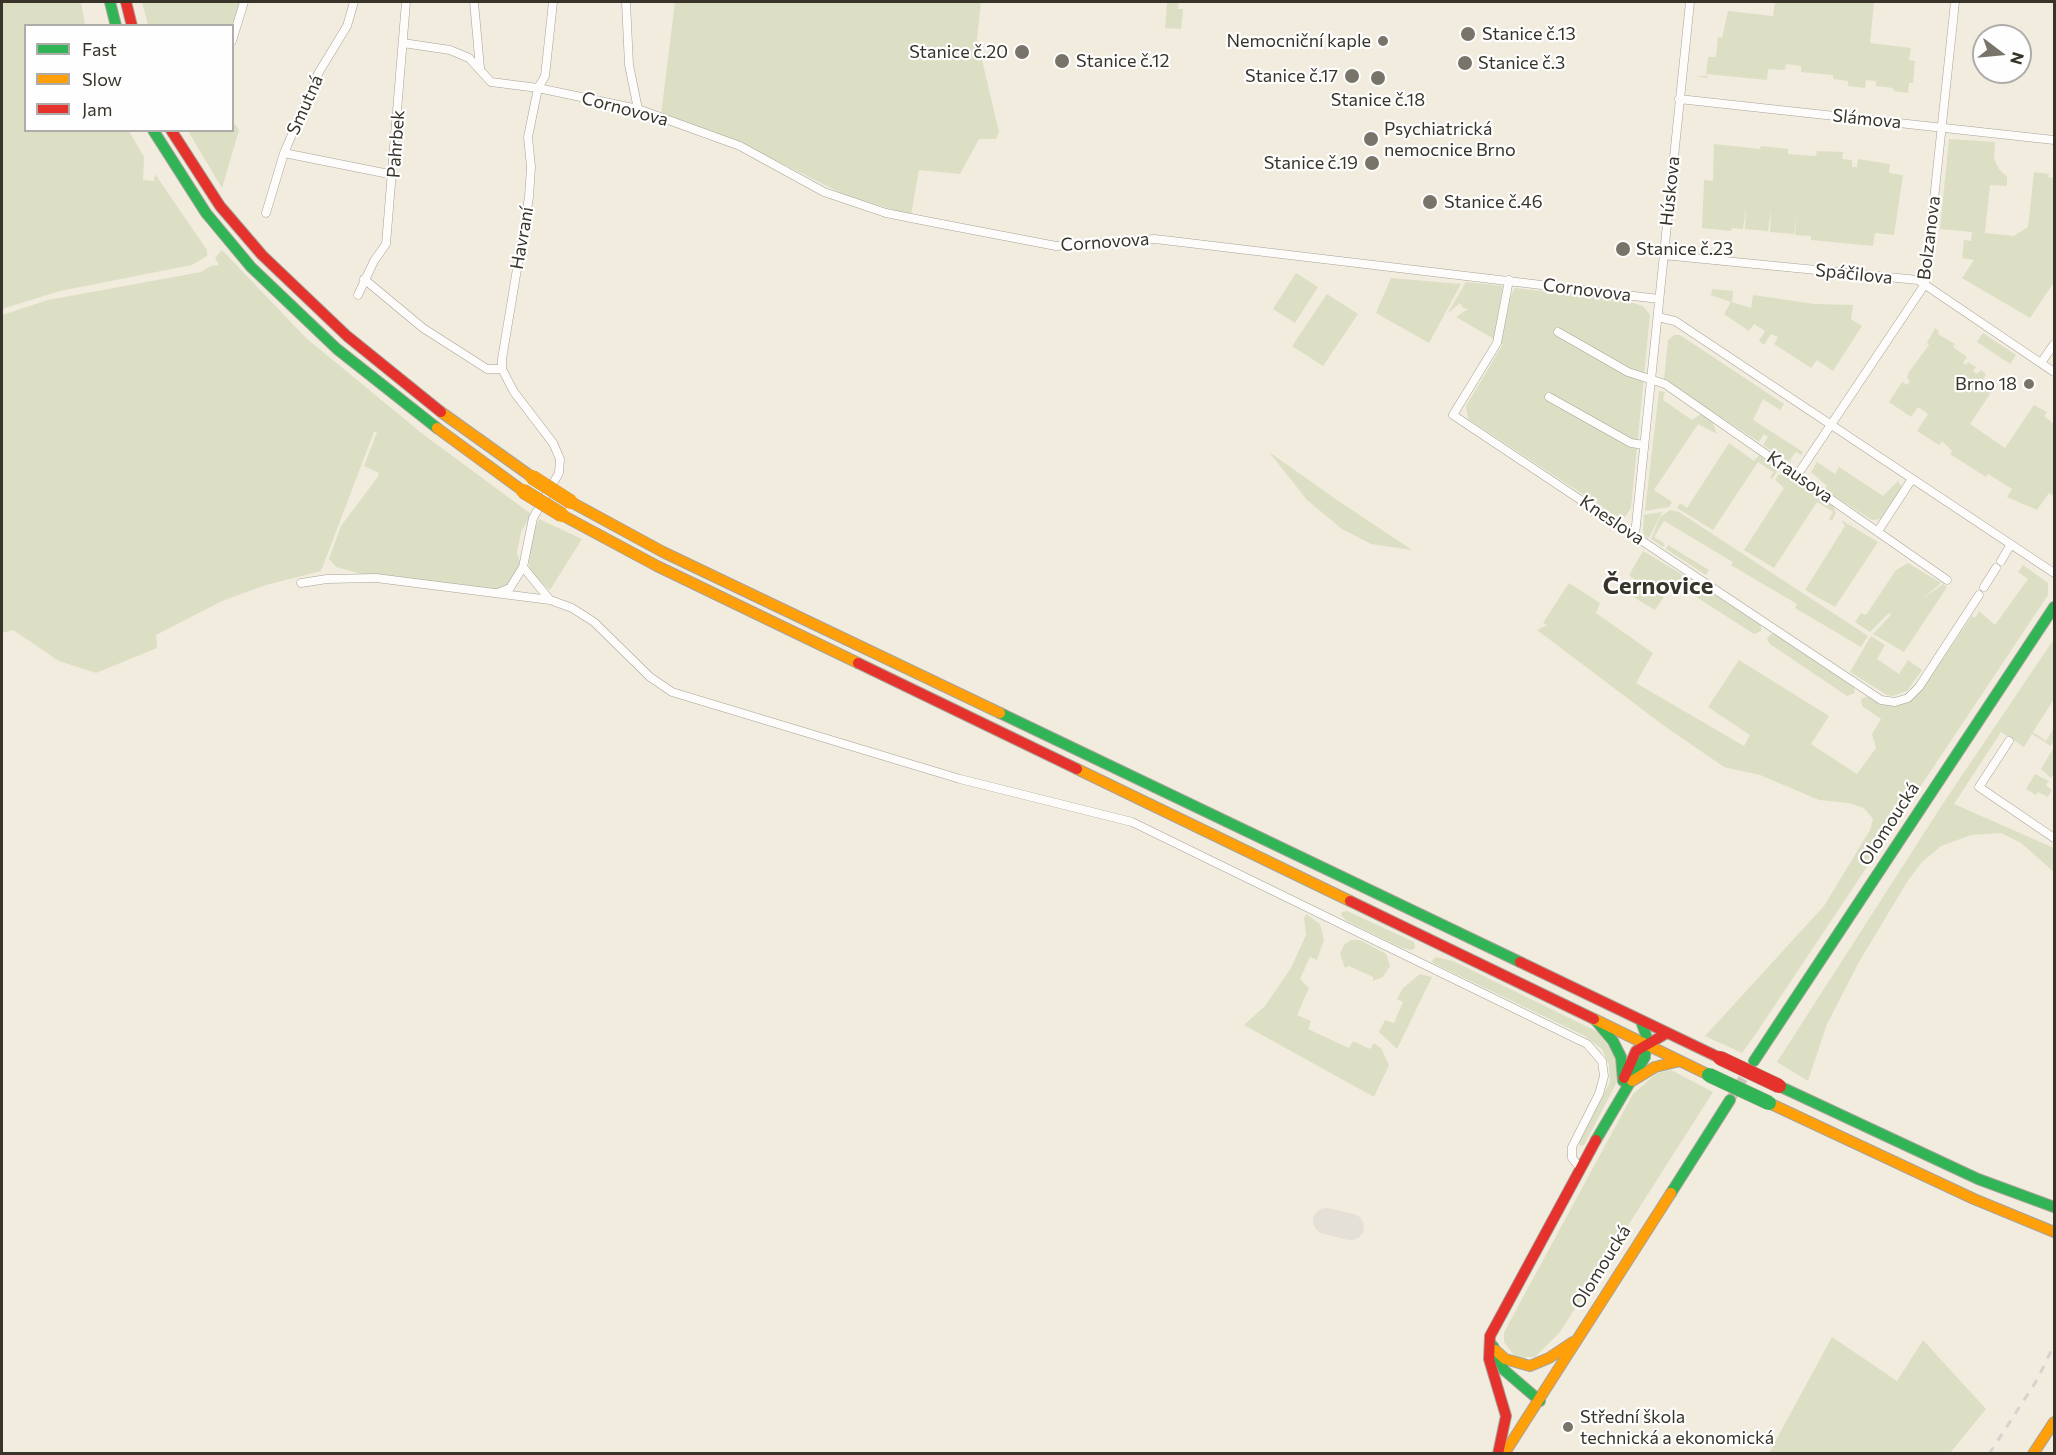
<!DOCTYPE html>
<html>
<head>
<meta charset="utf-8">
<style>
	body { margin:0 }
	#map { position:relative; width:2056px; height:1455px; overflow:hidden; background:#f2ecde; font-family:Commissioner,sans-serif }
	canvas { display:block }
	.frame { position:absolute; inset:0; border:3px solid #38342a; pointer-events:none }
	.legend { position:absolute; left:24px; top:24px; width:210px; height:108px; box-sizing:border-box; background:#fefefe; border:2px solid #afada9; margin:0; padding:8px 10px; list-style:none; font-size:18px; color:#38342a }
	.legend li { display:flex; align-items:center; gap:12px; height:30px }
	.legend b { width:30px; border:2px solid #afada9 }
	.north { position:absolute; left:1972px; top:24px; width:60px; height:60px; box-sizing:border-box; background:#fefefe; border:2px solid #afada9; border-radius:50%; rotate:106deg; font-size:16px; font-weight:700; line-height:24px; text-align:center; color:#38342a }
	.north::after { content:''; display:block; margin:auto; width:21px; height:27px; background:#797469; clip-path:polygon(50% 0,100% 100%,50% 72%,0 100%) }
</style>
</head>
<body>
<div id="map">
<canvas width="2056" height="1455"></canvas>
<div class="frame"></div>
<ul class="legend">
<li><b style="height:8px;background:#30b455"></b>Fast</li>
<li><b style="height:8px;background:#ff9f0a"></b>Slow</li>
<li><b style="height:8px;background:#e5322d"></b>Jam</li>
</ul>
<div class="north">N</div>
</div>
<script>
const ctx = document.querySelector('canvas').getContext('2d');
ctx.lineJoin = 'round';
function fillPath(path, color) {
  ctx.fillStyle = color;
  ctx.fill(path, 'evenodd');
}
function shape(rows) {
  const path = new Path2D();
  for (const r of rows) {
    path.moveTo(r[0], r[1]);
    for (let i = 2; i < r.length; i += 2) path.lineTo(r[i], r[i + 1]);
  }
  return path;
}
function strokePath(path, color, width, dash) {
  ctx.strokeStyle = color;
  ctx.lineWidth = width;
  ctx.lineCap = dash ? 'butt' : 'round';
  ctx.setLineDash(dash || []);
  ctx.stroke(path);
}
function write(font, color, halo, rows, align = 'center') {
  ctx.font = font + ' Commissioner,sans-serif';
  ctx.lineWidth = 4.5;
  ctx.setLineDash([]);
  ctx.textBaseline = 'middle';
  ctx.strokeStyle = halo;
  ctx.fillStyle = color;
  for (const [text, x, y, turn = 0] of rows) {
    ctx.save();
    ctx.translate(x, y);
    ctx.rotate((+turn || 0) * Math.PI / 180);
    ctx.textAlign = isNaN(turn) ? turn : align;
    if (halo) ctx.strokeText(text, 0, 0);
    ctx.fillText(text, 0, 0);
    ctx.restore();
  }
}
fillPath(shape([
	[2,2,81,2,85,25,26,26,26,130,129,131,144,157,143,180,154,181,155,174,207,250,207,256,192,265,60,291,2,309],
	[142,2,241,2,233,32,232,26,148,25],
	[675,2,981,2,977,39,999,132,996,139,979,139,960,174,919,170,911,215,847,196,749,147,661,115],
	[1167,2,1179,2,1178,9,1183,9,1181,29,1165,28],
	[1775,2,1874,2,1870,43,1911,48,1909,60,1915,61,1913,83,1909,83,1908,93,1894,91,1893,88,1876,86,1876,81,1866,80,1865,88,1848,86,1848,81,1833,79,1833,75,1801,72,1801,66,1786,64,1785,70,1768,69,1767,80,1707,74,1707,78,1695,76,1706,76,1708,57,1716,57,1718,37,1722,38,1728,11,1773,16],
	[233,121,239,130,222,188,188,131,232,130],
	[1949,139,1995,142,1994,159,1999,169,2007,177,2007,186,1990,185,1985,233,2014,236,2028,227,2034,172,2049,174,2048,177,2054,178,2054,282,2030,318,1962,278,1974,260,1962,258,1964,240,1971,241,1972,232,1940,229],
	[1714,144,1760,149,1761,146,1788,149,1788,154,1816,156,1817,151,1843,152,1842,159,1852,160,1852,167,1857,167,1858,159,1890,164,1889,173,1903,175,1894,235,1875,233,1873,246,1811,240,1811,236,1795,235,1797,212,1794,234,1770,232,1771,209,1768,231,1745,229,1746,207,1743,229,1732,228,1731,231,1702,228,1704,180,1713,181],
	[222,250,306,338,424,435,531,514,521,532,517,552,520,564,514,580,497,593,376,578,336,567,329,559,341,526,377,478,379,473,364,466,377,432,374,432,321,571,266,585,222,601,156,635,157,648,96,673,59,661,13,630,2,633,2,315,48,300,201,272,211,266,219,265,215,258],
	[1296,273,1318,287,1295,323,1273,309],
	[1391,278,1461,284,1429,343,1376,313],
	[1466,282,1503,286,1494,339,1456,317,1468,309,1463,308,1460,303,1447,314],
	[1515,288,1624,300,1643,306,1650,315,1631,508,1625,517,1619,518,1468,419,1466,406,1503,344,1499,342,1509,300],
	[1712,289,1733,291,1732,302,1751,308,1753,295,1815,304,1853,305,1851,319,1862,326,1833,371,1817,360,1811,368,1774,344,1778,337,1771,334,1764,345,1759,341,1765,331,1754,324,1749,331,1724,314,1731,302,1711,295],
	[1327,294,1358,314,1323,366,1292,346],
	[1935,328,1939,331,1938,334,1955,344,1953,347,1967,357,1963,363,1966,365,1968,362,1976,367,1973,371,1977,374,1981,370,1986,374,1983,380,1994,388,1970,424,2005,448,2034,405,2047,412,2044,416,2054,424,2054,496,2049,493,2037,510,2007,497,2012,489,1988,474,1986,477,1950,454,1952,451,1942,441,1939,445,1917,431,1928,414,1918,407,1911,417,1889,402,1902,382,1907,385,1910,381,1907,378,1909,372,1929,345,1927,343],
	[1983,333,2016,355,2010,364,1977,342],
	[1674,335,1680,335,1784,404,1780,410,1763,399,1753,420,1803,452,1801,455,1796,452,1790,460,1793,462,1786,460,1763,445,1768,437,1764,434,1759,442,1664,380,1668,340],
	[1659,391,1665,392,1663,400,1692,420,1701,414,1712,421,1717,434,1698,424,1654,490,1672,502,1669,507,1645,511],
	[1729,443,1754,461,1759,455,1778,470,1772,479,1770,478,1773,472,1758,462,1713,530,1677,508,1680,503,1687,508],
	[1269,452,1340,502,1412,550,1371,544,1342,529,1307,500],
	[1817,462,1835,474,1839,467,1883,496,1898,481,1902,487,1882,519,1872,520,1825,490,1827,486,1811,472],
	[1785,474,1831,500,1836,513,1832,521,1829,519,1833,512,1817,502,1774,568,1744,550,1784,488,1775,480,1778,475],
	[1670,510,1679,512,1868,636,1861,647,1795,608,1797,604,1731,565,1733,562,1664,521,1654,537,1665,544,1663,547,1651,539,1660,517],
	[1662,512,1649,538,1645,536,1643,532,1644,515],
	[539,519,582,539,550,590,530,573,529,563,533,534],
	[1841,520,1878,542,1835,607,1805,590,1845,526],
	[1668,545,1709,570,1706,575,1666,549],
	[1643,551,1686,577,1680,587,1673,583,1655,610,1633,597,1640,584,1629,575],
	[1908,563,1941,583,1921,600,1943,584,1947,587,1904,652,1873,634,1891,615,1889,613,1870,632,1855,622,1861,613,1866,615,1896,570],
	[2023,565,2048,583,2048,595,1757,1032,1742,1053,1705,1036,1824,906,1870,830,1873,819,1864,808,1849,803,1819,800,1760,775,1724,767,1663,725,1537,630,1547,625,1543,623,1569,583,1600,603,1596,613,1653,653,1636,683,1744,746,1750,735,1708,707,1739,660,1829,716,1811,744,1857,774,1876,748,1872,734,1881,719,1862,706,1861,699,1868,696,1891,706,1911,700,1920,692,1972,616,1975,618,1979,611,1995,625,2028,579,2018,572],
	[1695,582,1761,625,1761,631,1754,634,1687,591,1689,583],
	[1771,634,1775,634,1854,687,1855,693,1847,696,1770,644,1767,639],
	[1871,636,1885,645,1877,659,1899,674,1908,660,1922,670,1907,691,1893,696,1887,695,1850,672],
	[2054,639,2054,699,2033,732,2046,741,2054,728,2054,741,2051,746,2032,734,2024,747,2001,732,1954,804,2054,848,2054,872,2021,843,2001,833,1971,835,1941,846,1921,863,1907,882,1859,962,1827,1024,1808,1081,1777,1062,1944,802],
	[2054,747,2054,773,2051,778,2041,769],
	[2035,774,2049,781,2046,785,2052,790,2048,797,2038,792,2036,795,2026,789],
	[1347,911,1414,942,1415,948,1411,950,1402,948,1347,921,1341,915,1342,912],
	[1306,914,1320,924,1324,940,1317,960,1310,957,1300,979,1309,988,1297,1015,1311,1021,1308,1029,1349,1048,1353,1041,1370,1049,1374,1043,1381,1048,1389,1065,1374,1097,1244,1025,1265,1006,1291,968,1306,935,1304,918],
	[1351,940,1360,940,1386,954,1390,966,1383,977,1373,981,1373,977,1349,966,1345,968,1340,954,1344,945],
	[1436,957,1453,961,1598,1032,1615,1055,1617,1082,1584,1145,1580,1146,1579,1142,1610,1082,1609,1065,1602,1049,1583,1035,1433,963,1432,960],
	[1420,974,1432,977,1397,1049,1379,1032,1385,1020,1394,1023,1403,1002,1397,999,1403,988],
	[1671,1070,1713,1092,1560,1332,1535,1357,1526,1357,1525,1362,1516,1358,1504,1342,1504,1333,1509,1323,1633,1094,1657,1073],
	[1832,1337,1897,1381,1923,1340,1986,1409,1950,1453,1769,1453]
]), '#dcdfc4');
strokePath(shape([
	[1326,1221,1351,1227]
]), '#e4e0d7', 26);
strokePath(shape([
	[1730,1100,1751,1066]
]), '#cdc7ba', 10, [10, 5]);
const street = shape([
	[474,2,480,68],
	[553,2,545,76,538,88,528,137,531,167,529,197,502,359,502,369,514,392,553,443,560,459,559,473,533,518,523,567,550,600,572,608,594,622,650,677,672,692,960,779,1132,822,1587,1044,1602,1061,1604,1076,1599,1094,1572,1147,1572,1158,1581,1169],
	[626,2,629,65,638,109],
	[232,41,244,2],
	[403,43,450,50,469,58,491,82,538,88,638,109,740,146,824,192,886,213,926,221,1056,246,1155,239,1659,299],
	[1679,99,2054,140],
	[284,153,394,175],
	[266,213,284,153,319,72,347,26,354,2],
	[1663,255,1918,280,2054,372],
	[364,279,423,328,487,369,502,369],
	[1509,280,1497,343,1453,415,1881,700,1895,702,1908,698,1919,687,1979,595],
	[358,295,374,261,386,244,406,2],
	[1658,317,1675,321,2054,573],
	[1558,332,1628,372,1665,384,1947,580],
	[2041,363,2054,344],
	[1549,397,1631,443,1644,445],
	[1798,474,1925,284,1955,2],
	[1878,531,1912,479],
	[1635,535,1690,2],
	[2001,561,2011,544],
	[301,583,327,579,376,578,550,600],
	[1984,587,1996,568],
	[498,593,510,588,523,567],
	[2009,741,1979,787,2054,838]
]);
const fast = shape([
	[110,2,116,26],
	[153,130,206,213,251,267,337,349,437,428],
	[1000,713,1520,962],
	[1597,1022,1613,1041,1621,1057,1623,1081],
	[1754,1061,2054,607],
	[1779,1086,1978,1179,2054,1207],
	[1596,1140,1645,1057,1646,1035,1641,1021],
	[1671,1193,1730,1100],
	[1493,1346,1504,1370,1540,1401]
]);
const slow = shape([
	[441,412,532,477],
	[437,428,523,491],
	[571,502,663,552,1000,713],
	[562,515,657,566,858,663],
	[1077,769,1350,901],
	[1594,1019,1709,1075],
	[1632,1081,1655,1067,1680,1061],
	[1769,1103,1974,1199,2054,1232],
	[1495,1350,1505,1359,1530,1366,1549,1358,1573,1342],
	[1504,1454,1671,1193],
	[2033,1454,2054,1422]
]);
const jam = shape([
	[126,2,132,26],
	[171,130,220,206,262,255,347,336,441,412],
	[858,663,1077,769],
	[1350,901,1594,1019],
	[1520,962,1720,1058],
	[1624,1078,1636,1051,1667,1033],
	[1498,1454,1506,1416,1489,1359,1490,1336,1596,1140]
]);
strokePath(street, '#a7a298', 9);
strokePath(fast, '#a7a298', 12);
strokePath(slow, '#a7a298', 12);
strokePath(jam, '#a7a298', 12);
strokePath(street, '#fdfcfa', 8);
strokePath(fast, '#30b455', 10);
strokePath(slow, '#ff9f0a', 10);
strokePath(jam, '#e5322d', 10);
strokePath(shape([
	[1989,1454,2037,1380,2054,1345]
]), '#d6d4d0', 3, [8, 8]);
const fastBridge = shape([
	[1709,1075,1769,1103]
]);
const slowBridge = shape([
	[532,477,571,502],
	[523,491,562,515]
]);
const jamBridge = shape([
	[1720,1058,1779,1086]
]);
strokePath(fastBridge, '#a49d8a', 15, []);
strokePath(slowBridge, '#a49d8a', 15, []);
strokePath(jamBridge, '#a49d8a', 15, []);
strokePath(fastBridge, '#30b455', 14);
strokePath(slowBridge, '#ff9f0a', 14);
strokePath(jamBridge, '#e5322d', 14);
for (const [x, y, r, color] of [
	[1468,34,8,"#797469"],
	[1383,41,6,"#797469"],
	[1022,52,8,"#797469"],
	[1062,61,8,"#797469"],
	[1465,63,8,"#797469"],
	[1352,76,8,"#797469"],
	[1378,78,8,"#797469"],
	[1371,139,8,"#797469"],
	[1372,163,8,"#797469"],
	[1430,202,8,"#797469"],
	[1623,249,8,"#797469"],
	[2029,384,6,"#797469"],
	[1568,1427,6,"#797469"]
]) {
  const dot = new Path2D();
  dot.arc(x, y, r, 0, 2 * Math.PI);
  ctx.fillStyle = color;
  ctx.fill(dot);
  strokePath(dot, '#fefefe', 2);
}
write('18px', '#38342a', '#fefefe', [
	["Stanice č.13",1482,34],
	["Nemocniční kaple",1371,41,"right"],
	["Stanice č.20",1008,52,"right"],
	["Stanice č.12",1076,61],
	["Stanice č.3",1478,63],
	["Stanice č.17",1338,76,"right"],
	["Stanice č.18",1378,100,"center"],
	["Psychiatrická",1384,129],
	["nemocnice Brno",1384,150],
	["Stanice č.19",1358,163,"right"],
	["Stanice č.46",1444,202],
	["Stanice č.23",1636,249],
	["Brno 18",2017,384,"right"],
	["Střední škola",1580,1417],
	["technická a ekonomická",1580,1438]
], 'left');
write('18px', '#38342a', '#fefefe', [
	["Smutná",305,105,-66],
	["Cornovova",625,109,15],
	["Slámova",1867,119,6],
	["Pahrbek",396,144,-86],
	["Húskova",1670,191,-84],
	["Havraní",522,238,-80],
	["Bolzanova",1929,238,-83],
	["Cornovova",1105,242,-4],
	["Spáčilova",1854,274,6],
	["Cornovova",1587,290,7],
	["Krausova",1800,477,35],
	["Kneslova",1612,520,34],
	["Olomoucká",1889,824,-57],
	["Olomoucká",1601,1267,-58]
]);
write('bold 24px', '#38342a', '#fefefe', [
	["Černovice",1658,586]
]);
</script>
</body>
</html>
